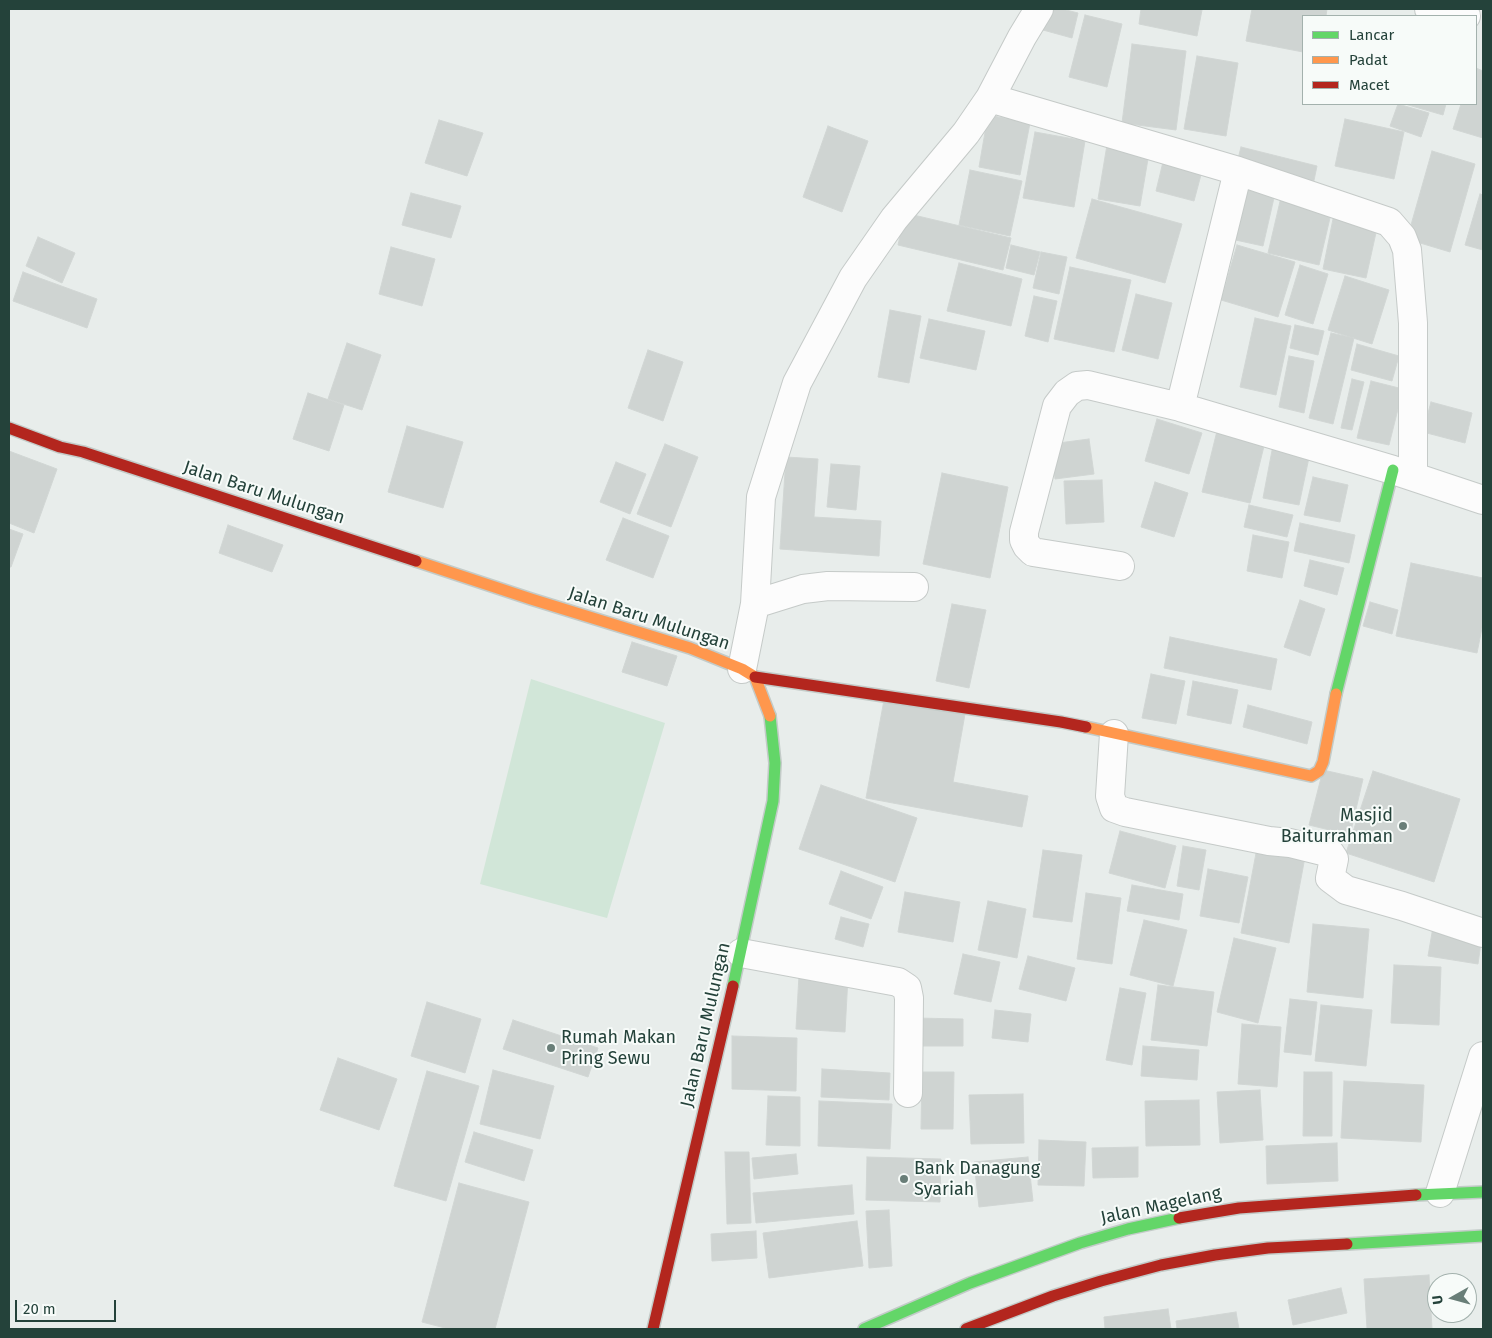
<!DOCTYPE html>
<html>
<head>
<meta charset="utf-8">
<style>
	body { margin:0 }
	#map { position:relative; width:1492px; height:1338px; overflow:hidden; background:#e8edeb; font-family:"Fira Sans",sans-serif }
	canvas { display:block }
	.frame { position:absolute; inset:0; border:10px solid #24423a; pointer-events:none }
	.legend { position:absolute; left:1302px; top:15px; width:175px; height:90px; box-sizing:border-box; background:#f7fbf9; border:1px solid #a3b1ad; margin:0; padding:6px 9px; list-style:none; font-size:15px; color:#24423a }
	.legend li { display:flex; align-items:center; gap:10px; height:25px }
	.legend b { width:25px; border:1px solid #a3b1ad }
	.north { position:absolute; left:1427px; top:1273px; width:50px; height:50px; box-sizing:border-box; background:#f7fbf9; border:1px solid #a3b1ad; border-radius:50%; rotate:263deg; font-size:14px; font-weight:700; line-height:20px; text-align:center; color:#24423a }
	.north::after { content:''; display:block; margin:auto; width:18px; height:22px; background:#697e78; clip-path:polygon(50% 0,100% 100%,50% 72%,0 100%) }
	.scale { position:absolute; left:15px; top:1300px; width:101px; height:22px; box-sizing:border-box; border:2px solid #24423a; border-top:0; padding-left:6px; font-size:15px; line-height:18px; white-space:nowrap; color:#24423a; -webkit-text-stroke:4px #f7fbf9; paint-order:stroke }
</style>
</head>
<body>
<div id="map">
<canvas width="1492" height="1338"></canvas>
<div class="frame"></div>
<ul class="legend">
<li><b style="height:6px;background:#63d668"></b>Lancar</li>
<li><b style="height:6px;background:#ff974d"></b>Padat</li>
<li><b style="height:6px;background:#b3261e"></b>Macet</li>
</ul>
<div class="north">U</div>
<div class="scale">20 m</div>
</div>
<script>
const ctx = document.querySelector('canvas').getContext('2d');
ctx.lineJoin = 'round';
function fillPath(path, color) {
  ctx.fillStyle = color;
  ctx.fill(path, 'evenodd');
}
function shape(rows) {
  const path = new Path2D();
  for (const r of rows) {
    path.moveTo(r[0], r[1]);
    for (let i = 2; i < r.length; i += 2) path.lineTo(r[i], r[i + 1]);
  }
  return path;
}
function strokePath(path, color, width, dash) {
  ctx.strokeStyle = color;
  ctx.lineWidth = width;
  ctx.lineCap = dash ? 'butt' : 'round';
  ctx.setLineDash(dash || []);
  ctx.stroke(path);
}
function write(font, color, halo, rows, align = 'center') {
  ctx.font = font + ' "Fira Sans",sans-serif';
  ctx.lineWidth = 4;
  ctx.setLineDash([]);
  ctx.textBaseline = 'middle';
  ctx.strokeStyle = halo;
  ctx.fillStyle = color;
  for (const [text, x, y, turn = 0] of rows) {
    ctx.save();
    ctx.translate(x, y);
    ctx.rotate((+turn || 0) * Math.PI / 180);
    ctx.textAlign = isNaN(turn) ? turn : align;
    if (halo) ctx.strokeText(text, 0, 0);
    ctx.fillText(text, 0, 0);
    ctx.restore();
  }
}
fillPath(shape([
	[531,679,665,723,607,918,480,884]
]), '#d1e6d8');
const building = shape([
	[1049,9,1062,9,1078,13,1072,38,1043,30,1049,9],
	[1141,9,1202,10,1197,36,1139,24,1141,9],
	[1252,9,1327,9,1326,16,1303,16,1303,52,1246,41,1252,9],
	[1085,15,1122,24,1107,87,1069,77,1085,15],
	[1132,44,1186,51,1176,130,1122,123,1132,44],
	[1197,56,1238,63,1226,136,1184,129,1197,56],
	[1476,68,1483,71,1483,138,1453,129,1461,104,1476,104,1476,68],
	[1398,104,1429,113,1421,137,1390,126,1398,104],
	[1405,104,1446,104,1443,115,1405,104],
	[988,115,1030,123,1020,175,979,167,988,115],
	[1345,119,1404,132,1394,179,1335,166,1345,119],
	[439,120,483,133,467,176,425,163,439,120],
	[828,126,868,141,842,212,803,197,828,126],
	[1035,132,1085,141,1074,207,1023,198,1035,132],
	[1107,145,1149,153,1140,206,1098,199,1107,145],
	[1241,147,1317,166,1313,185,1236,167,1241,147],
	[1432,151,1475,164,1450,252,1407,239,1432,151],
	[1163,162,1202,171,1194,201,1156,191,1163,162],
	[970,170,1022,181,1010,236,959,225,970,170],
	[1244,181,1276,189,1263,246,1231,239,1244,181],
	[411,193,461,206,451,238,402,225,411,193],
	[1282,193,1333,205,1319,265,1268,253,1282,193],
	[1480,194,1483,195,1483,250,1465,245,1480,194],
	[1092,199,1182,224,1165,283,1076,258,1092,199],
	[1335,209,1379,219,1366,278,1323,269,1335,209],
	[905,213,1011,238,1003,270,898,245,905,213],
	[38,237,75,253,62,283,26,266,38,237],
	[1011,245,1040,252,1034,275,1006,268,1011,245],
	[1237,245,1295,262,1278,317,1221,300,1237,245],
	[391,247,435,259,422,306,379,294,391,247],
	[1041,252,1067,257,1059,294,1033,288,1041,252],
	[959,263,1022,279,1011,326,947,311,959,263],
	[1300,265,1328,274,1313,324,1285,315,1300,265],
	[1070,267,1131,280,1114,352,1054,339,1070,267],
	[23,272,97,299,87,328,13,301,23,272],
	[1345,276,1389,290,1372,344,1328,330,1345,276],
	[1136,294,1172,303,1158,359,1122,350,1136,294],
	[1034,296,1057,301,1048,342,1025,336,1034,296],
	[890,310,921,316,909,383,878,377,890,310],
	[1255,318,1291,326,1276,395,1240,387,1255,318],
	[929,319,985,331,976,370,920,358,929,319],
	[1295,325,1324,331,1318,355,1290,348,1295,325],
	[1331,333,1354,338,1333,424,1309,418,1331,333],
	[347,343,381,355,362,410,328,399,347,343],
	[1357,344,1399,356,1392,381,1351,370,1357,344],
	[648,350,683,362,663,421,628,408,648,350],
	[1289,356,1314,361,1304,413,1279,407,1289,356],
	[1352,379,1364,382,1352,430,1341,428,1352,379],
	[1371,381,1403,389,1389,445,1357,438,1371,381],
	[308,393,344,405,329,451,293,439,308,393],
	[1431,402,1472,413,1465,443,1423,432,1431,402],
	[1157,419,1202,433,1189,474,1145,461,1157,419],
	[407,426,463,442,443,508,388,492,407,426],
	[1217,431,1265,442,1250,503,1202,492,1217,431],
	[1089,439,1094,474,1055,479,1051,444,1089,439],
	[1274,440,1311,448,1299,505,1263,498,1274,440],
	[665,444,698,457,671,527,637,514,665,444],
	[9,451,57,469,34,533,9,523,9,451],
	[786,457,818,459,814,517,881,521,879,556,780,549,786,457],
	[616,462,646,474,630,514,600,502,616,462],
	[831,464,860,466,856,510,827,507,831,464],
	[942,473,1008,487,990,578,923,564,942,473],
	[1313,477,1348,485,1340,522,1304,515,1313,477],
	[1102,480,1104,522,1066,524,1064,481,1102,480],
	[1155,482,1188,493,1174,537,1141,527,1155,482],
	[1249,505,1293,515,1287,537,1244,527,1249,505],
	[623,518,669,536,653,578,606,560,623,518],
	[1300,523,1355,535,1349,563,1294,551,1300,523],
	[228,525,283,545,272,572,219,553,228,525],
	[9,529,23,534,11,567,9,567,9,529],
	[1253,535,1289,542,1282,578,1247,571,1253,535],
	[1310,560,1344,568,1337,595,1304,586,1310,560],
	[1411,563,1483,578,1483,623,1477,653,1396,636,1411,563],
	[1300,600,1325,609,1310,656,1284,647,1300,600],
	[1370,602,1398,610,1392,634,1363,626,1370,602],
	[952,604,986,610,969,688,936,681,952,604],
	[1170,637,1277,659,1271,690,1164,668,1170,637],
	[632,642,677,656,667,686,622,672,632,642],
	[1151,674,1185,681,1176,724,1142,718,1151,674],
	[1193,681,1238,690,1231,724,1187,715,1193,681],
	[884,700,965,714,953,782,1028,796,1022,827,866,798,884,700],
	[1248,705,1312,722,1307,744,1243,727,1248,705],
	[1323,770,1363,779,1350,835,1309,825,1323,770],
	[1373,771,1460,799,1434,882,1346,853,1373,771],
	[821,785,917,818,895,882,799,849,821,785],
	[1120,831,1176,846,1165,888,1109,873,1120,831],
	[1183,846,1206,850,1199,890,1177,886,1183,846],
	[1257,848,1305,857,1289,943,1241,933,1257,848],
	[1043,850,1082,855,1072,922,1033,917,1043,850],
	[1208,869,1248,877,1239,923,1200,916,1208,869],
	[841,871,883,887,871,919,829,904,841,871],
	[1132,885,1183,894,1179,920,1127,911,1132,885],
	[905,892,960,902,953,942,898,932,905,892],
	[1086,893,1121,898,1112,964,1077,959,1086,893],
	[988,901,1026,909,1017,958,978,950,988,901],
	[841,917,869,924,863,947,835,939,841,917],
	[1144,920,1187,930,1173,986,1130,975,1144,920],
	[1313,924,1369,929,1363,998,1307,992,1313,924],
	[1433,927,1482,935,1478,964,1428,956,1433,927],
	[1234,938,1276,948,1258,1023,1217,1012,1234,938],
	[963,954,1000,962,991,1002,954,994,963,954],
	[1028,956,1075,968,1066,1001,1019,989,1028,956],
	[1394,965,1441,967,1439,1025,1391,1023,1394,965],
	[799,975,848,977,845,1032,796,1029,799,975],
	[1158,985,1214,992,1207,1046,1151,1040,1158,985],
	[1120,988,1146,993,1132,1065,1106,1060,1120,988],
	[1290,999,1317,1002,1311,1055,1284,1052,1290,999],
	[427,1002,481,1019,465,1073,411,1056,427,1002],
	[1321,1005,1372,1010,1366,1066,1315,1061,1321,1005],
	[995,1010,1031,1014,1028,1042,992,1038,995,1010],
	[915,1018,963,1019,963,1046,915,1046,915,1018],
	[513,1020,598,1048,588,1077,503,1049,513,1020],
	[1242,1024,1281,1027,1277,1087,1238,1084,1242,1024],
	[732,1036,797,1038,796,1091,732,1089,732,1036],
	[1143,1046,1199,1050,1197,1080,1141,1076,1143,1046],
	[338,1058,397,1079,379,1130,320,1110,338,1058],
	[822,1069,890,1073,889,1100,821,1097,822,1069],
	[493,1070,554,1086,540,1139,480,1124,493,1070],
	[427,1071,479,1086,446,1201,394,1186,427,1071],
	[922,1072,954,1072,953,1129,921,1129,922,1072],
	[1304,1072,1332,1072,1332,1136,1303,1136,1304,1072],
	[1344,1081,1424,1085,1421,1142,1341,1138,1344,1081],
	[1260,1090,1263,1140,1220,1143,1217,1092,1260,1090],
	[1023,1094,1024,1143,971,1144,969,1095,1023,1094],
	[768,1096,800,1097,800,1146,766,1145,768,1096],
	[1199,1100,1200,1145,1146,1146,1145,1101,1199,1100],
	[819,1101,892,1104,890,1149,818,1146,819,1101],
	[474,1132,533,1150,524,1181,465,1162,474,1132],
	[1039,1140,1086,1142,1084,1186,1038,1185,1039,1140],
	[1337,1143,1338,1181,1267,1184,1266,1146,1337,1143],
	[1138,1147,1138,1177,1093,1178,1092,1148,1138,1147],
	[725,1152,749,1152,751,1223,727,1224,725,1152],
	[796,1154,798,1174,754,1179,752,1158,796,1154],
	[867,1157,941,1159,940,1202,866,1200,867,1157],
	[1028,1157,1033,1201,979,1207,974,1162,1028,1157],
	[459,1183,529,1202,495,1329,449,1329,422,1322,459,1183],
	[852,1185,854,1214,756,1223,753,1193,852,1185],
	[889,1210,892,1266,869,1268,866,1211,889,1210],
	[857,1221,863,1266,769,1278,763,1233,857,1221],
	[756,1231,757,1258,712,1261,711,1234,756,1231],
	[1429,1275,1432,1329,1367,1329,1364,1279,1429,1275],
	[1341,1288,1347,1313,1293,1325,1288,1300,1341,1288],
	[1168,1309,1171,1329,1105,1329,1104,1317,1168,1309],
	[1236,1312,1239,1329,1177,1329,1176,1321,1236,1312]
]);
fillPath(building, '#cfd4d2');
strokePath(building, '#d1d6d4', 1);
const street = shape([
	[1429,9,1466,16],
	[990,98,1238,171,1389,222,1402,237,1407,250,1413,323,1413,476],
	[1180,407,1238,171],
	[1120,566,1033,552,1027,546,1024,540,1024,532,1057,406,1067,393,1077,386,1088,385,1180,407,1393,470,1483,500],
	[755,604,803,589,828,586,914,587],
	[742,669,755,604,761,497,797,383,853,278,894,219,966,133,990,98,1022,37,1039,9],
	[1114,734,1110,796,1114,808,1125,812,1269,841,1290,843,1330,853,1334,859,1330,878,1346,890,1402,906,1483,933],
	[741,953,898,982,907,988,909,998,908,1093],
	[1440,1193,1483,1056]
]);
const fast = shape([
	[1336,694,1393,470],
	[733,986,773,801,775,763,770,716],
	[1416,1195,1483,1192],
	[1347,1244,1483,1236],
	[864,1329,970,1283,1080,1243,1128,1229,1179,1218]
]);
const slow = shape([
	[416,561,531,599,690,648,742,669,755,677,770,716],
	[1086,727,1311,776,1319,771,1323,762,1336,694]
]);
const jam = shape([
	[9,428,60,447,83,452,416,561],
	[755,677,1061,722,1086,727],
	[1179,1218,1239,1208,1416,1195],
	[653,1329,733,986],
	[966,1329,1053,1296,1101,1281,1161,1265,1215,1255,1268,1248,1347,1244]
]);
strokePath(street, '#c5cac8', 30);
strokePath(fast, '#c3cbc8', 14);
strokePath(slow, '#c3cbc8', 14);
strokePath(jam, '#c3cbc8', 14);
strokePath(street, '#fcfcfc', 28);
strokePath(fast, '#63d668', 11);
strokePath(slow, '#ff974d', 11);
strokePath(jam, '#b3261e', 11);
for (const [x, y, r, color] of [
	[1403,826,5,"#697e78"],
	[551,1048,5,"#697e78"],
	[904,1179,5,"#697e78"]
]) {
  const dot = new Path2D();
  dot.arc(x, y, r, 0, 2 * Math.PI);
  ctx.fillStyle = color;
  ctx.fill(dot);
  strokePath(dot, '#f7fbf9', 2);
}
write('18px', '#24423a', '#f7fbf9', [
	["Jalan Baru Mulungan",264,493,18],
	["Jalan Baru Mulungan",649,619,18],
	["Jalan Baru Mulungan",706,1025,-77],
	["Jalan Magelang",1161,1206,-12]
]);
write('18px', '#24423a', '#f7fbf9', [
	["Masjid",1393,816,"right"],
	["Baiturrahman",1393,837,"right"],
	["Rumah Makan",561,1038],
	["Pring Sewu",561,1059],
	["Bank Danagung",914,1169],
	["Syariah",914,1190]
], 'left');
</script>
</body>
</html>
